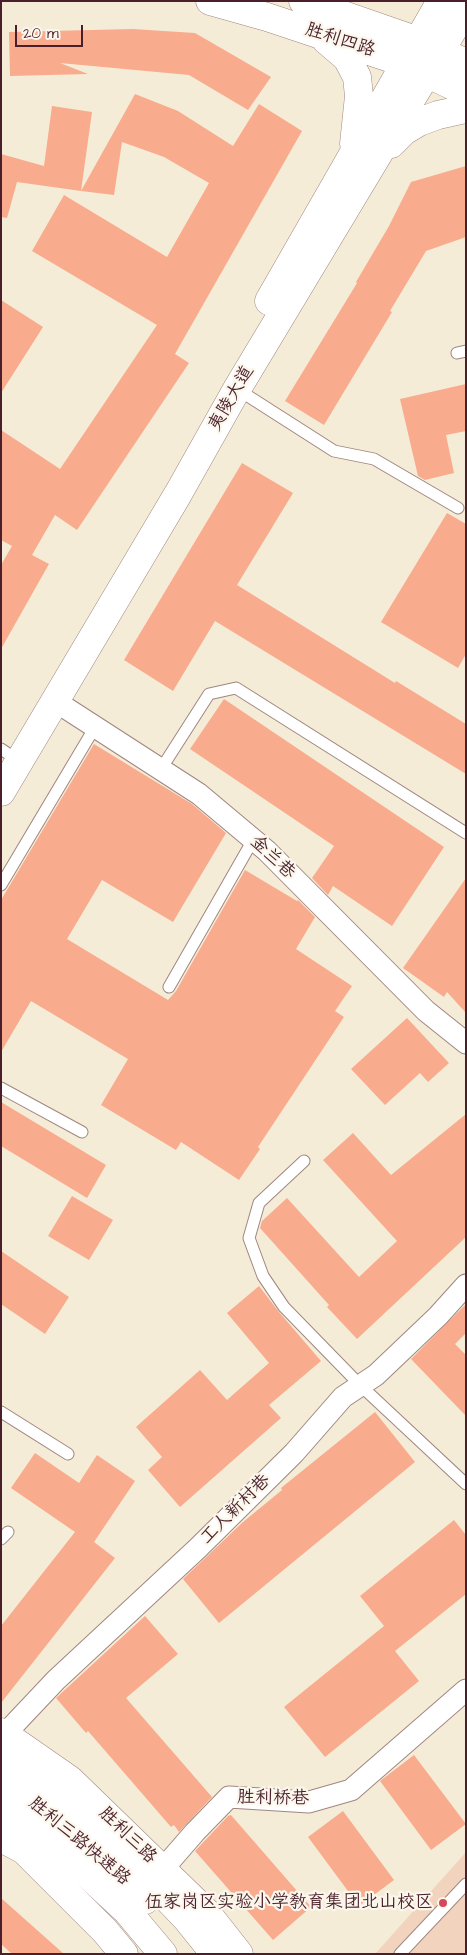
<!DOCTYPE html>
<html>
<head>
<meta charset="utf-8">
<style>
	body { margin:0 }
	#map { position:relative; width:467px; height:1955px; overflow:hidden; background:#f5ecd7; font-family:"Architects Daughter",sans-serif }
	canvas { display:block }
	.frame { position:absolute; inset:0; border:2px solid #4a1f2b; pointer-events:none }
	.scale { position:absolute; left:15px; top:25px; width:68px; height:22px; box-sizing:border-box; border:2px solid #4a1f2b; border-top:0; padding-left:6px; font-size:15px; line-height:18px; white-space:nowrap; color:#4a1f2b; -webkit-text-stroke:4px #fbf7ec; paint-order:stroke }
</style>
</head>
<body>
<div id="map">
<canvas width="467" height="1955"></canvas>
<div class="frame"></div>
<div class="scale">20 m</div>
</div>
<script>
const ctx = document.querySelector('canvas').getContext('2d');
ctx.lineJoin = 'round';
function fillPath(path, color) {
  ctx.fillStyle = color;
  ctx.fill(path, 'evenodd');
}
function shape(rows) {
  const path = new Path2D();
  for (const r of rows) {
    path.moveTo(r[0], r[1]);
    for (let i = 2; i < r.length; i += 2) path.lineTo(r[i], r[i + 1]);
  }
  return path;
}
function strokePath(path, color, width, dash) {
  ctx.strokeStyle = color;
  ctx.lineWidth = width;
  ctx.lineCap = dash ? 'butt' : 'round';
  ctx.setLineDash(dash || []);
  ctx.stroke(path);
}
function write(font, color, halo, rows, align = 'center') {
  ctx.font = font + ' "Architects Daughter","LXGW WenKai TC",sans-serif';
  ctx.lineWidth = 4.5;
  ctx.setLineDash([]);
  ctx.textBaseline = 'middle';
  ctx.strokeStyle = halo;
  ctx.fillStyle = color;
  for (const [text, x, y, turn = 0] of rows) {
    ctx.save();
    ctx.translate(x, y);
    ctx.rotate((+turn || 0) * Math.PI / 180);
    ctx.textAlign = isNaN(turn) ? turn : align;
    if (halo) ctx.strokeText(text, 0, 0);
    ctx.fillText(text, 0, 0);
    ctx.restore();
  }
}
fillPath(shape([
	[466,1852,466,1954,375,1954]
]), '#f2d4be');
fillPath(shape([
	[133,29,195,33,271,77,248,110,189,75,60,63,88,74,10,76,9,32],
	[135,94,178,111,233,146,259,104,302,131,175,354,189,363,77,530,55,515,32,555,49,564,1,649,1,565,12,546,1,540,1,430,60,469,157,325,32,251,64,195,167,257,209,183,164,157,122,142,114,195,81,191],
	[52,106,92,112,81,191,17,182,7,218,1,217,1,154,44,166],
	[466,166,466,237,426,251,390,311,392,312,324,425,285,401,357,283,356,282,389,226,411,182],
	[1,300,43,327,1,393],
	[466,384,466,431,446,435,454,473,425,480,418,476,400,399],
	[242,463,293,493,237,585,395,683,396,681,466,724,466,774,215,621,173,691,124,660],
	[447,513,466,524,466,654,458,668,381,622],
	[224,699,444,847,392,926,333,886,328,895,312,878,334,846,190,749],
	[94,744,192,804,226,833,173,922,102,880,67,939,168,1000,176,991,245,870,297,901,298,900,315,917,296,949,352,986,335,1011,344,1017,258,1147,260,1149,239,1180,181,1142,176,1150,101,1105,128,1059,31,1001,1,1052,1,900],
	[466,878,466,1013,447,992,444,997,403,968],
	[407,1018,449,1063,428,1082,420,1073,385,1105,351,1069],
	[1,1102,106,1165,87,1198,1,1146],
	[466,1114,466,1237,357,1339,327,1307,329,1305,260,1228,262,1221,287,1198,359,1277,397,1241,323,1160,353,1133,391,1175],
	[72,1196,113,1220,89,1260,48,1236],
	[1,1251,69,1297,45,1334,1,1304],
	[259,1286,279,1312,321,1361,269,1405,281,1418,180,1507,148,1470,162,1457,136,1427,200,1370,227,1400,269,1363,227,1313],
	[466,1304,466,1333,455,1344,466,1355,466,1416,411,1359],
	[375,1412,415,1462,219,1623,183,1579,243,1522,282,1490,281,1488],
	[35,1453,79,1483,97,1455,135,1481,94,1542,115,1558,1,1703,1,1626,75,1532,11,1488],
	[454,1520,466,1535,466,1594,395,1651,419,1681,325,1757,284,1707,384,1626,360,1596],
	[145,1616,178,1654,126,1698,212,1797,179,1832,174,1825,171,1827,88,1731,86,1733,56,1698],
	[414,1755,466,1824,431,1850,380,1781],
	[343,1811,394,1880,359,1906,308,1837],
	[231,1815,311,1907,273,1940,195,1851,228,1816],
	[1,1898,64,1954,12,1954,1,1944]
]), '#f9ab8d');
const service = shape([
	[457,353,466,351],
	[237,389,334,451,374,459,458,508],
	[1,749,7,753],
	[161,769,209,694,236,688,466,833],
	[1,885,95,727],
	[169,987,253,840],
	[1,1088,82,1132],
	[304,1161,259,1203,249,1238,263,1276,284,1307,360,1385,466,1484],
	[1,1412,68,1454],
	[1,1539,8,1532],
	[400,1954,466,1884]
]);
const minor = shape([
	[55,701,199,794,267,851,426,1011,466,1043],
	[5,1734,56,1680,198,1548,294,1453,343,1397,376,1375,438,1316,466,1285],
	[162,1870,195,1832,229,1797,309,1802,351,1790,466,1690]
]);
const secondary = shape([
	[210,1,267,17,405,63,466,92],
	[303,1,418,41,466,63],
	[326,40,347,58,357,77,359,96,354,144],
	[391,144,404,131,419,122,438,115,466,109],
	[269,301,441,1],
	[1,792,178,494,237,389,466,8]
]);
const primary = shape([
	[1,1732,70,1780,206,1912,239,1954],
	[3,1839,24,1850,105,1931,124,1954]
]);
const trunk = shape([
	[1,1751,44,1782,117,1846,186,1918,215,1954],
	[1,1780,19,1792,82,1843,145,1900],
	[1,1810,72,1860,127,1911,163,1954],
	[1,1835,24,1850]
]);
strokePath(service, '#a08681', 13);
strokePath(minor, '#a08681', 23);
strokePath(secondary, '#a08681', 29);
strokePath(primary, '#a08681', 29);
strokePath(trunk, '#a08681', 29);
strokePath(service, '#fff', 11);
strokePath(minor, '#fff', 21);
strokePath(secondary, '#fff', 28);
strokePath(primary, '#fff', 28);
strokePath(trunk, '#fff', 28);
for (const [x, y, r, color] of [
	[443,1903,5,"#d1495b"]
]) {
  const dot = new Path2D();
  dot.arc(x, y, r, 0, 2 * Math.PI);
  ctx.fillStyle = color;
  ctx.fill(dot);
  strokePath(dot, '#fbf7ec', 2);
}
write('18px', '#4a1f2b', '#fbf7ec', [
	["胜利四路",340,41,18],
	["夷陵大道",232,399,-60],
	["金兰巷",272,858,43],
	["工人新村巷",236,1510,-45],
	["胜利桥巷",273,1799,1],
	["胜利三路",127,1836,44],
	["胜利三路快速路",79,1842,40]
]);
write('18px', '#4a1f2b', '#fbf7ec', [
	["伍家岗区实验小学教育集团北山校区",433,1903]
], 'right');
</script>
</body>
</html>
